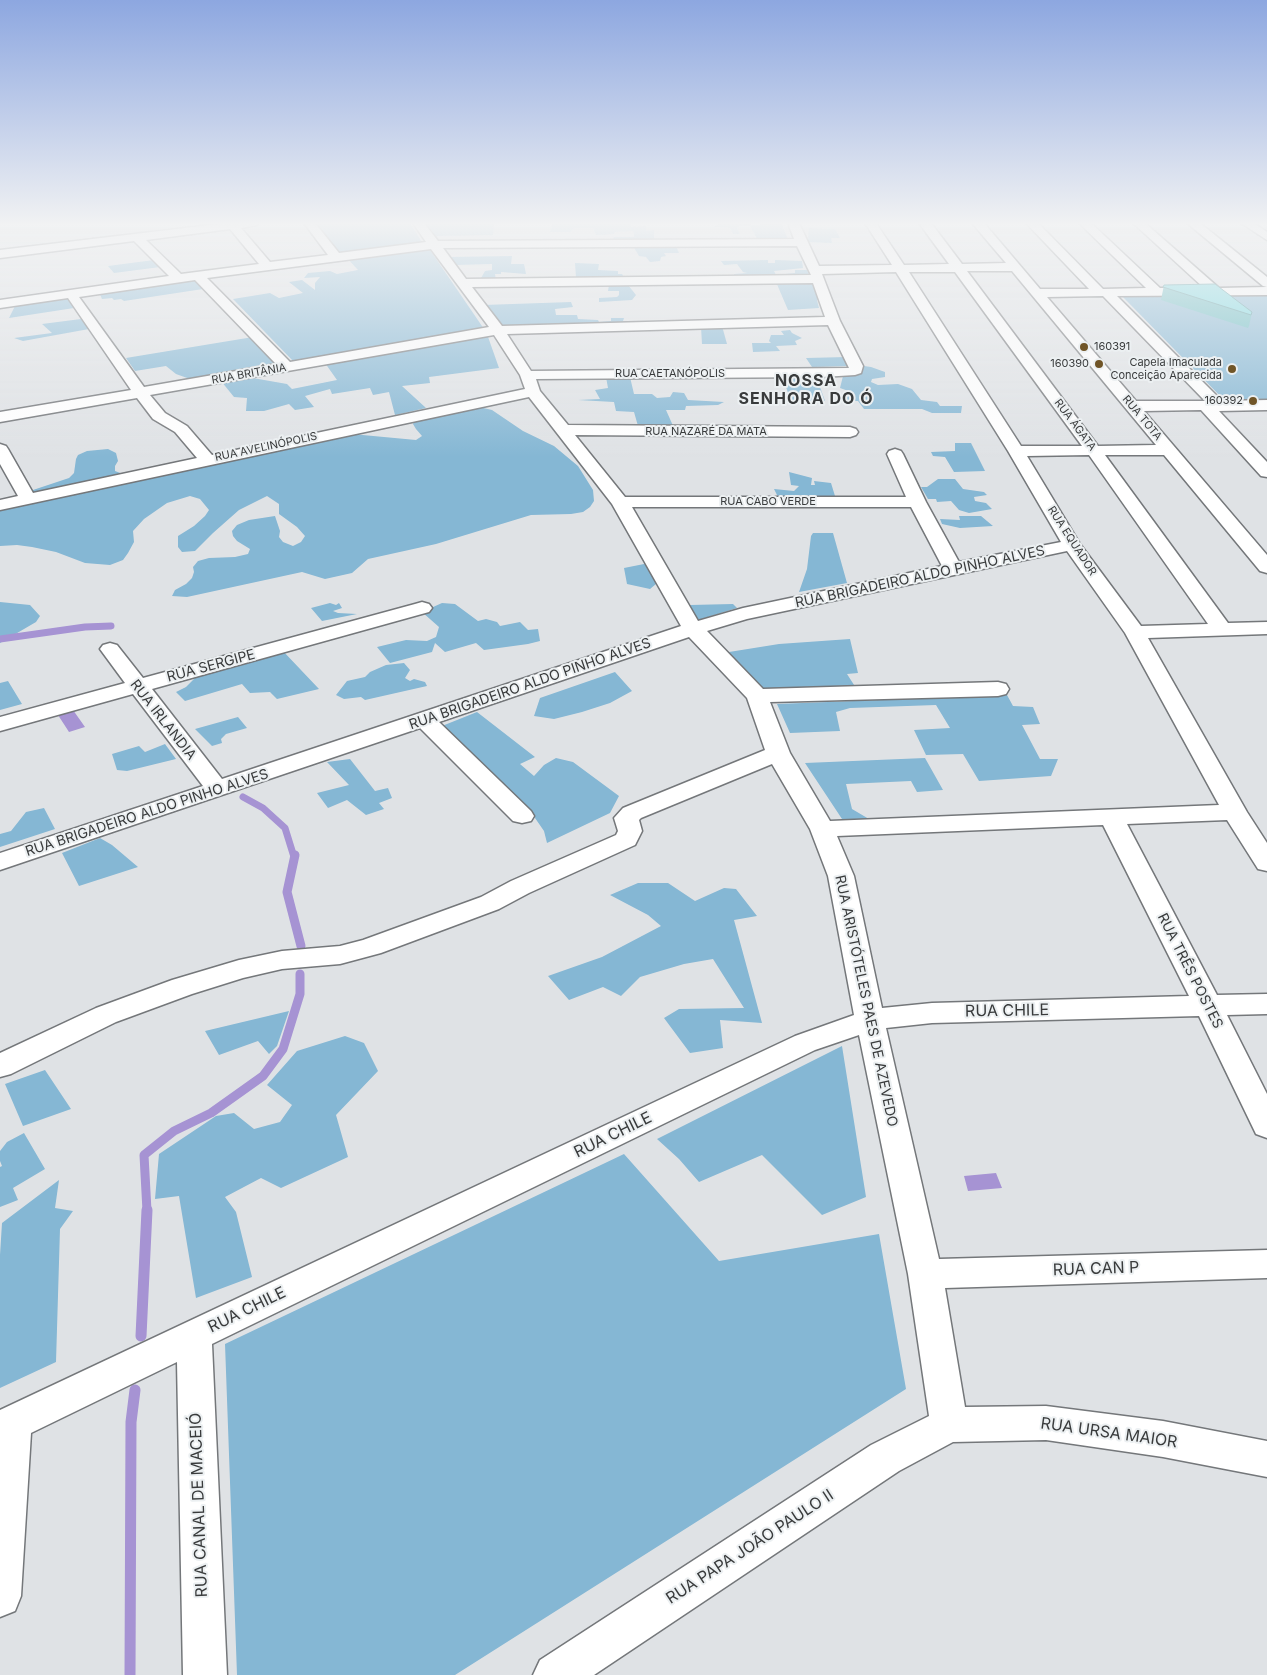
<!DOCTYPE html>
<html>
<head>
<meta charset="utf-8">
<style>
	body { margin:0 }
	canvas { display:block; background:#dfe2e5 }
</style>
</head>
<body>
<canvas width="1267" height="1675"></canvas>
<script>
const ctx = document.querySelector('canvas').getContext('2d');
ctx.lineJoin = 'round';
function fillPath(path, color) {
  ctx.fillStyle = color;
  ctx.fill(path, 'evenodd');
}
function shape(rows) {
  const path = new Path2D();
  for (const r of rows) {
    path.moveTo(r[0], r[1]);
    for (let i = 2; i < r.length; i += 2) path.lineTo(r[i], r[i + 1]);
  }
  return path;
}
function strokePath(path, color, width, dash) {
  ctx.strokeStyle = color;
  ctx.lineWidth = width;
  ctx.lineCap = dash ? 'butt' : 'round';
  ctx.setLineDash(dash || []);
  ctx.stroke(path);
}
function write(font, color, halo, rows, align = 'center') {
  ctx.font = font + ' Inter,sans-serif';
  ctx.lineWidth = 4;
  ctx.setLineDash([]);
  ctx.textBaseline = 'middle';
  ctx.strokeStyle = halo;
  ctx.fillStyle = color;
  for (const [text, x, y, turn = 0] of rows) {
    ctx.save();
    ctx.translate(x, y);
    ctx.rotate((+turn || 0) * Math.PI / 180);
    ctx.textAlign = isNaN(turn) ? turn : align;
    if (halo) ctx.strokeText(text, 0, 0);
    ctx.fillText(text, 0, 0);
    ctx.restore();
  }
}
fillPath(shape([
	[316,223,410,223,423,244,341,254],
	[425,223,494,223,493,235,436,236],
	[553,223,631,223,631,227,646,226,646,231,654,230,654,242,592,242,592,240,612,240,614,237,634,237,634,234,633,231,615,232,614,234,596,235,593,228,574,228,570,232,550,232],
	[726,223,754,225,782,224,788,240,758,240,750,226,739,226,737,228,740,234,733,234,730,228,714,227,717,225],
	[809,228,835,229,840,238,831,238,832,243,808,242],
	[633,246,676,246,679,253,664,253,666,256,661,257,660,261,650,262,646,257,639,256],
	[428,247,484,329,294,362,233,299,270,293,279,298,303,293,289,282,302,280,315,290,315,283,320,277,304,278,308,273,330,271,337,274,358,270,347,258],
	[512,256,511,264,524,264,526,274,501,272,501,274,495,274,496,280,480,280,485,271,492,270,492,264,455,265,449,257],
	[154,260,160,267,114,273,108,266],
	[768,260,768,263,775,263,775,260,802,261,803,268,774,271,776,275,795,273,795,270,807,270,810,277,736,278,734,274,747,273,743,272,737,264,724,265,721,261],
	[575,263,599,264,598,270,618,271,618,274,622,274,624,277,576,278],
	[193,279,203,289,124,301,121,299,114,300,112,298,102,299,99,292],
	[776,282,814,282,823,299,817,300,819,308,788,310],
	[609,285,628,285,636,295,632,300,599,302,599,298,617,297,619,295,619,291,608,291],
	[1267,293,1267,402,1227,403,1123,297,1132,294],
	[66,296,74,308,9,318,16,304],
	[571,302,573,307,555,309,556,315,577,315,578,319,598,320,599,322,611,321,611,318,624,318,623,321,628,323,512,327,500,325,483,305],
	[81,319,89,329,23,341,14,338,52,333,42,324],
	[722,326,727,344,702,344,701,327],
	[790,330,792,333,802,338,795,341,797,345,776,346,780,351,753,352,752,343,771,343,769,341,771,335,784,335,781,331],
	[487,334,499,368,429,377,430,383,402,386,426,408,395,415,389,392,373,395,370,388,332,394,330,389,305,396,314,407,295,410,289,404,264,411,246,411,247,398,234,397,221,381,247,377,287,384,292,389,337,380,325,363],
	[253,337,277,364,190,379,176,374,166,366,135,371,126,358],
	[847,357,849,366,812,367,806,358],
	[864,366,871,367,885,372,885,377,872,379,871,382,878,385,898,384,912,389,921,400,937,402,940,406,962,406,961,413,932,413,922,409,864,409,858,401,844,401,839,397,854,393,840,388,843,376,860,370],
	[782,376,816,376,825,401,791,401],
	[606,377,630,377,634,394,652,394,657,398,670,397,673,392,684,393,688,400,724,402,718,405,686,406,685,410,666,410,674,428,638,426,634,412,616,411,614,402,578,400,600,399,595,390,608,388],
	[475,406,492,410,523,431,554,446,578,466,593,490,594,501,590,507,583,512,571,514,531,515,436,544,368,559,352,573,325,579,302,572,187,597,172,596,175,590,186,584,192,578,194,572,193,567,198,561,209,558,235,557,248,554,250,549,237,541,233,536,232,531,237,525,249,520,275,516,280,531,279,537,283,542,293,546,301,542,305,536,297,527,279,514,279,504,267,496,239,510,213,533,195,551,182,552,178,547,178,536,194,526,205,516,209,510,200,499,190,496,167,503,144,519,133,531,134,542,128,553,123,560,110,565,85,563,56,552,32,547,17,545,0,546,0,501,69,478,74,473,76,459,78,455,87,451,108,449,116,453,118,461,115,466,115,471,131,477,352,434,416,440,422,436,416,429,413,424,415,420],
	[955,443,971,443,985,471,954,472,945,457,933,456,931,452,955,451],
	[789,472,812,478,811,485,815,485,814,481,831,483,835,496,778,497,774,489,794,491,799,486,791,485],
	[938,479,955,479,963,489,984,492,987,495,974,497,975,501,986,503,992,509,969,513,959,510,951,501,937,502,936,499,928,499,921,487,927,487],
	[959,516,981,516,993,526,960,528,942,524,940,519,960,520],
	[813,533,833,533,847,583,799,592,807,569,811,536],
	[644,564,652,566,657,575,656,584,650,589,627,584,624,568],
	[0,602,30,605,40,616,36,622,0,643],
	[330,603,336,605,339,603,342,608,333,611,338,613,357,614,322,621,311,608],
	[442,603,455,604,478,621,486,619,497,622,500,626,520,622,528,630,538,629,540,641,528,644,484,650,476,643,445,652,435,643,432,652,390,663,377,647,406,640,427,641,436,637,439,627,422,612],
	[733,604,737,608,698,620,690,605],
	[850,639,858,673,847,674,856,688,759,689,729,652,779,644],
	[282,650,319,689,277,699,270,692,250,693,242,684,185,701,176,692,186,687,203,670],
	[404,663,410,670,405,678,410,681,414,679,425,682,427,686,365,700,361,697,344,699,336,695,347,681,365,677,370,672,386,665],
	[615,672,632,691,610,703,582,712,554,719,534,716,540,698],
	[8,681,22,704,0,710,0,683],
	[1007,695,1013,706,1033,707,1040,724,1022,725,1040,759,1058,759,1051,776,979,781,963,754,926,755,914,730,950,728,936,705,850,708,836,712,840,731,790,733,777,704],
	[477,712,535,757,520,764,534,776,544,765,556,758,573,762,619,796,610,813,547,843,544,831,535,818,442,726],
	[238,717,247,728,226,734,221,739,222,743,212,746,195,729],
	[165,744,176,759,127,771,117,770,112,754,139,746,145,752],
	[925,758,943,790,917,792,911,781,846,784,852,809,869,819,844,822,805,763],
	[350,759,375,791,388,788,392,798,379,803,384,809,366,815,347,800,328,808,317,793,349,785,327,762],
	[44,808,55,829,0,847,0,834,11,831,26,812],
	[100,838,112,845,138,867,79,886,62,853],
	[638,883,668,883,695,901,724,888,736,889,757,916,734,920,762,1023,720,1020,723,1048,690,1053,664,1018,679,1009,744,1008,713,959,684,964,640,977,621,996,603,987,569,1000,548,976,602,957,661,926,648,915,610,895],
	[289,1011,277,1046,269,1054,258,1041,219,1055,205,1031],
	[345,1036,364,1043,378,1071,336,1115,348,1157,281,1188,261,1178,225,1197,236,1212,252,1277,196,1298,179,1196,155,1199,159,1154,216,1116,234,1113,254,1129,280,1122,292,1105,267,1085,297,1051],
	[842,1046,866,1197,822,1215,762,1155,699,1182,679,1159,657,1139],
	[45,1070,71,1109,23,1126,5,1084],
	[24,1133,45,1169,13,1188,18,1200,0,1207,0,1167,2,1166,0,1161,0,1151,7,1142],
	[624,1154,719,1261,879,1234,906,1389,455,1675,237,1675,225,1344],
	[59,1180,55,1208,73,1211,60,1229,56,1362,0,1388,0,1255,2,1223]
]), '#85b7d4');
fillPath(shape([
	[73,710,85,727,69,732,58,715],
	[996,1173,1002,1188,968,1191,964,1176]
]), '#a693d3');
strokePath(shape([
	[0,639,85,627,111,626],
	[243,797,263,808,285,828,294,857]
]), '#a693d3', 7);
strokePath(shape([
	[295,855,287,892,301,946],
	[147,1211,144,1155,174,1131,211,1113,263,1076,283,1049,300,994,300,974]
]), '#a693d3', 9);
strokePath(shape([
	[141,1336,147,1210],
	[130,1675,131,1422,135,1390]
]), '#a693d3', 11);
const minor = shape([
	[227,223,258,223,257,225,241,228,270,262,328,255,304,223,315,223,339,253,426,242,413,223,424,223,438,241,794,239,788,223,799,223,819,266,892,265,865,223,876,223,904,265,949,264,919,223,931,223,962,264,1006,263,972,223,984,223,1040,289,1089,289,1026,223,1038,223,1103,289,1146,288,1079,223,1091,223,1160,288,1204,288,1133,223,1145,223,1219,288,1267,287,1267,295,1117,296,1222,401,1267,400,1267,410,1219,411,1267,462,1267,477,1261,476,1201,410,1144,411,1267,555,1267,573,1260,571,1164,455,1105,455,1228,623,1267,622,1267,634,1148,638,1247,812,1267,843,1267,871,1258,869,1227,820,1127,824,1217,995,1267,994,1267,1014,1227,1015,1267,1094,1267,1138,1256,1134,1199,1016,932,1023,886,1028,939,1259,1267,1250,1267,1278,945,1288,965,1407,1046,1406,1163,1421,1267,1441,1267,1477,1163,1457,1046,1440,953,1442,899,1471,594,1675,533,1675,540,1660,871,1445,929,1416,908,1274,859,1035,815,1050,212,1344,227,1675,183,1675,177,1362,31,1433,21,1596,15,1611,0,1617,0,1410,795,1036,854,1015,828,876,810,829,772,764,641,818,639,820,642,831,635,845,529,893,499,909,381,953,340,964,282,969,243,978,192,994,116,1022,11,1074,0,1077,0,1053,96,1008,172,980,239,960,282,951,340,946,363,940,481,897,511,881,616,835,618,831,614,818,623,808,765,750,747,698,689,637,439,722,531,811,534,816,531,821,522,823,513,821,420,728,0,870,0,853,203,786,133,694,0,731,0,717,125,683,100,649,103,645,110,643,117,645,143,678,415,604,422,602,429,604,432,608,429,612,152,689,222,779,681,626,612,504,529,397,0,510,0,500,18,496,0,464,0,444,6,446,8,449,33,493,197,458,175,432,153,419,137,398,0,422,0,412,131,390,68,298,0,308,0,300,169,276,134,241,0,258,0,250,227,223],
	[230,229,259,264,181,274,146,240,230,229],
	[797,246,811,275,466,279,443,248,797,246],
	[431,249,489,327,290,362,207,278,431,249],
	[967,271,1012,271,1156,445,1098,446,967,271],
	[896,272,1008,451,1061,542,959,562,926,502,903,454,901,451,895,449,889,451,887,454,906,497,625,497,575,435,850,437,856,435,858,432,856,429,850,427,568,425,540,391,536,379,822,377,855,375,861,373,863,366,840,321,822,274,896,272],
	[909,272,955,272,1082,446,1021,446,909,272],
	[195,280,276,364,144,387,79,297,195,280],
	[813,283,825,317,502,326,472,287,813,283],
	[1103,296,1205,401,1136,401,1047,297,1103,296],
	[828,325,849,368,531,371,507,334,828,325],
	[494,335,520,375,525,389,212,455,187,426,165,413,150,395,494,335],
	[1089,455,1208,624,1141,626,1080,544,1027,456,1089,455],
	[632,507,911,507,942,566,743,608,698,621,632,507],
	[1067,551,1125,633,1219,805,830,821,790,753,770,702,998,696,1006,694,1009,689,1006,684,998,682,763,689,707,631,747,619,1067,551],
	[1103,825,1189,996,932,1003,882,1008,854,876,837,836,1103,825],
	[1187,223,1200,223,1267,277,1267,287,1263,286,1187,223],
	[1241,223,1254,223,1267,232,1267,240,1241,223]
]);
strokePath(minor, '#74777a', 3);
fillPath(minor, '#fff');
fillPath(shape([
	[1164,285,1252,312,1249,326,1248,328,1161,300]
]), '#65bbc2');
const building = shape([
	[1215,284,1252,312,1251,315,1163,287,1164,285,1215,284]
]);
fillPath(building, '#75d9e2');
strokePath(building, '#52989e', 1);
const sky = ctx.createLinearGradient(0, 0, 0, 457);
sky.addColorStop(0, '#8da7e0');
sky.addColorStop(0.49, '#f1f2f3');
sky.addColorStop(1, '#f1f2f300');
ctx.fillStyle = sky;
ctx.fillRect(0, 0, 1267, 457);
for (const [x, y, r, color] of [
	[1084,347,5,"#705527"],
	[1099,364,5,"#705527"],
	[1232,369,5,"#705527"],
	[1253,401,5,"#705527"]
]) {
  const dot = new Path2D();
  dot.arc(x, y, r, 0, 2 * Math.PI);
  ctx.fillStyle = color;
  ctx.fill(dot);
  strokePath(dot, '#ecf0f2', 2);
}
write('11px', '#393b3c', '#ecf0f2', [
	["160391",1094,347,"left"],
	["Capela Imaculada",1222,363],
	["Conceição Aparecida",1222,376],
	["160390",1089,364],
	["160392",1243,401]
], 'right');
write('11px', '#393b3c', '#ecf0f2', [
	["RUA BRITÂNIA",249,374,-10],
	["RUA CAETANÓPOLIS",670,374],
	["RUA TOTA",1142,418,50],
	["RUA ÁGATA",1075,425,53],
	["RUA NAZARÉ DA MATA",706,432],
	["RUA AVELINÓPOLIS",266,447,-12],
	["RUA CABO VERDE",768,502],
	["RUA EQUADOR",1072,541,57]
]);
write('14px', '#393b3c', '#ecf0f2', [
	["RUA BRIGADEIRO ALDO PINHO ALVES",920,577,-12],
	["RUA SERGIPE",211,666,-15],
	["RUA BRIGADEIRO ALDO PINHO ALVES",530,684,-19],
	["RUA IRLANDIA",163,720,52],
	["RUA BRIGADEIRO ALDO PINHO ALVES",147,813,-18],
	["RUA TRÊS POSTES",1190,971,63],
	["RUA ARISTÓTELES PAES DE AZEVEDO",866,1001,78]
]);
ctx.letterSpacing = '1px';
write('bold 16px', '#393b3c', '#ecf0f2', [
	["NOSSA",806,381],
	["SENHORA DO Ó",806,399]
]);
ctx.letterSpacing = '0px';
write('16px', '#393b3c', '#ecf0f2', [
	["RUA CHILE",1007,1011,-1],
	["RUA CHILE",613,1135,-26],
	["RUA CAN P",1096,1269,-2],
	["RUA CHILE",247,1310,-26],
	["RUA URSA MAIOR",1109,1433,8],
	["RUA CANAL DE MACEIÓ",199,1505,-92],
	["RUA PAPA JOÃO PAULO II",750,1547,-33]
]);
</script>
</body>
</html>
